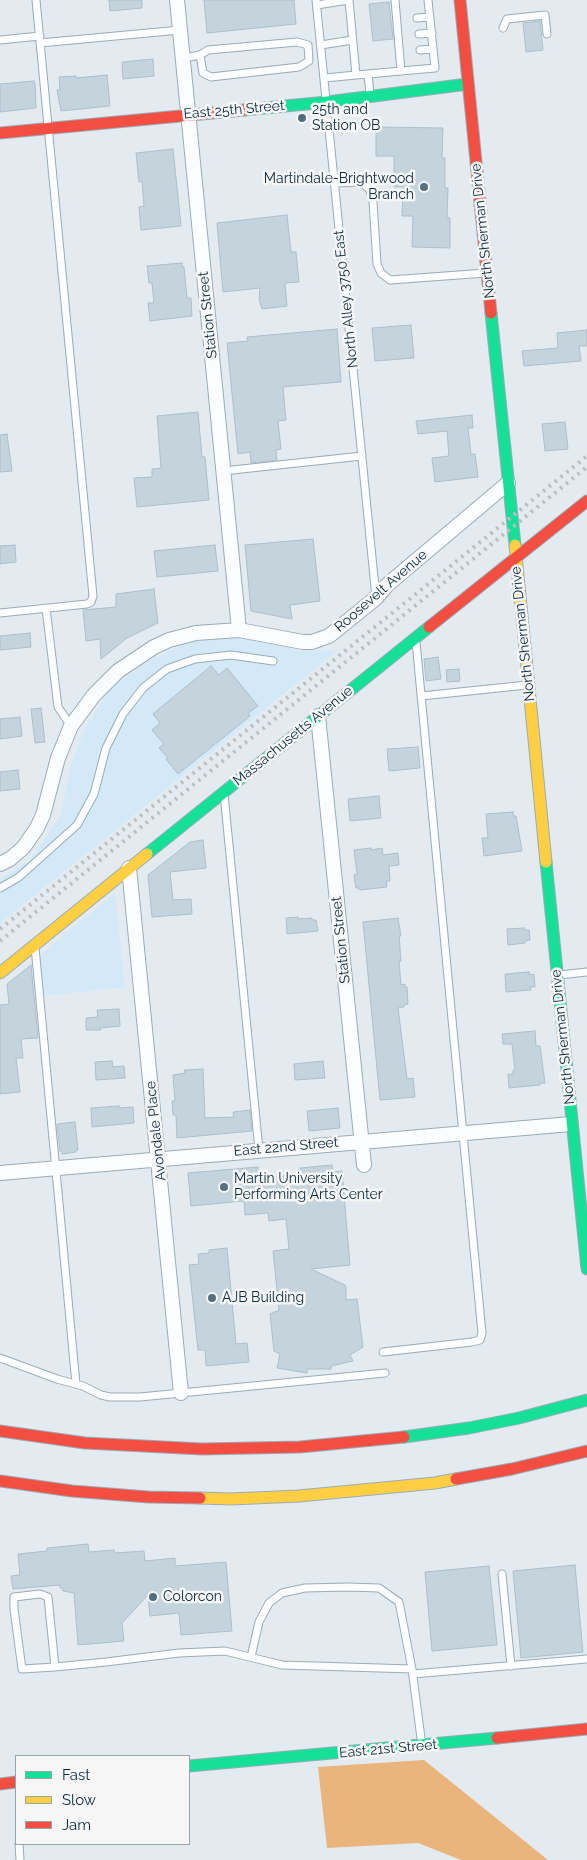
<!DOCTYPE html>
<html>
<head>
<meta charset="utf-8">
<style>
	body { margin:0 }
	#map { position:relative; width:587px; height:1860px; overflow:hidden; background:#e3ebf0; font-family:Raleway,sans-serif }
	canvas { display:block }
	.legend { position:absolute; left:15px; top:1755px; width:175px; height:90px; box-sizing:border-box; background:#f6f6f6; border:1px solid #97a5ad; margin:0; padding:6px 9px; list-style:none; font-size:15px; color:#082b3f }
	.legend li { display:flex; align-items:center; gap:10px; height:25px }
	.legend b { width:25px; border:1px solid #97a5ad }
</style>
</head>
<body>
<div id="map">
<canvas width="587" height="1860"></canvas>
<ul class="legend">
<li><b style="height:6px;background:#16e098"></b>Fast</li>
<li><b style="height:6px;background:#ffcf43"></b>Slow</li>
<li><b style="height:6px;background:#f24e42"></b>Jam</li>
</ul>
</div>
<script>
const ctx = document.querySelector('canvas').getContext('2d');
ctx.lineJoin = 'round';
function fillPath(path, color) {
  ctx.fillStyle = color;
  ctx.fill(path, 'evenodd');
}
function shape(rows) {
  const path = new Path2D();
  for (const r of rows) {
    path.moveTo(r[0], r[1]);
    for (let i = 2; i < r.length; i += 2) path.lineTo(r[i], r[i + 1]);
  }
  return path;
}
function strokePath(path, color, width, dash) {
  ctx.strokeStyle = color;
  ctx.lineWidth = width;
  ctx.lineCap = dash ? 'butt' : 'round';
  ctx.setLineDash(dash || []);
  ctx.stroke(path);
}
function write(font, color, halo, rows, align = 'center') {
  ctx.font = font + ' Raleway,sans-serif';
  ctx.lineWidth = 5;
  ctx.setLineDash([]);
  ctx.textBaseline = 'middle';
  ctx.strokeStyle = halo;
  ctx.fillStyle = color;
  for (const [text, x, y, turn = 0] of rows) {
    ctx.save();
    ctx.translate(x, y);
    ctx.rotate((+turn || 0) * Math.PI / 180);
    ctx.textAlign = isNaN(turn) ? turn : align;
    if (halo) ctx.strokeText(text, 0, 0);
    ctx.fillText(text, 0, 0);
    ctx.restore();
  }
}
fillPath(shape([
	[224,637,265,640,299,651,338,650,0,923,0,879,30,860,61,815,70,767,86,726,113,686,151,660,190,642],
	[115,893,125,987,43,996,39,956]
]), '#d3e9f8');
fillPath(shape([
	[424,1760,548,1860,461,1860,418,1843,327,1848,318,1767]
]), '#eab47d');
const building = shape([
	[109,0,142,0,142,8,110,11,109,0],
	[204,0,294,0,296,24,207,33,204,0],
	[389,2,393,39,373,41,369,4,389,2],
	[540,21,543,50,526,52,523,23,540,21],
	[153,59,154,76,123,79,122,62,153,59],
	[107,75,110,106,61,111,57,90,60,90,59,77,76,76,76,78,107,75],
	[34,81,35,84,36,108,0,112,0,84,34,81],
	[376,127,443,128,442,158,445,158,445,188,448,188,447,217,450,218,450,248,412,247,413,216,402,216,403,187,394,187,394,156,376,156,376,127],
	[173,149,181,226,141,230,139,207,144,206,142,181,139,182,136,153,173,149],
	[287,215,291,252,296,252,299,282,285,283,287,306,262,309,259,299,260,288,223,292,217,223,287,215],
	[182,263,182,267,184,267,187,298,191,298,192,316,150,321,148,303,154,303,152,283,149,283,147,266,182,263],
	[411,325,414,358,375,361,372,328,411,325],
	[337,329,341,382,283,387,286,420,278,421,281,449,276,450,277,460,251,463,250,452,238,454,227,343,248,341,247,337,337,329],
	[587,330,587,346,579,346,581,361,524,366,522,351,558,348,557,333,587,330],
	[198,412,202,457,205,457,209,500,137,507,134,478,152,477,152,469,161,468,157,416,198,412],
	[472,415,473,428,468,428,471,454,475,454,478,477,435,482,432,458,449,456,447,431,418,434,416,421,472,415],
	[565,422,568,449,545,451,542,424,565,422],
	[7,434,12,471,0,472,0,435,7,434],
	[313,539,320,601,290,605,292,619,251,611,245,545,313,539],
	[15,545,16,562,0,564,0,546,15,545],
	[215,545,218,571,157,577,154,551,215,545],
	[154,589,158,623,127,638,101,659,100,639,86,641,83,610,116,607,116,594,154,589],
	[30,633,31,647,0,650,0,636,30,633],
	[438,657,441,679,426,681,424,659,438,657],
	[211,666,219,675,227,668,258,706,248,713,250,716,178,774,166,759,168,758,159,748,164,744,152,730,160,723,153,714,211,666],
	[459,669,460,681,447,682,446,670,459,669],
	[41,708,45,742,35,743,31,709,41,708],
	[20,717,22,736,0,739,0,719,20,717],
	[418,747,420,768,389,771,387,749,418,747],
	[18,770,20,789,0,791,0,772,18,770],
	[379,796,381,818,350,821,348,799,379,796],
	[513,812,513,816,516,816,522,851,484,856,482,838,488,838,486,814,513,812],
	[203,840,206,868,170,872,173,900,191,899,192,914,152,917,148,875,190,842,203,840],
	[371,848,371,850,382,848,383,855,398,853,399,865,389,866,390,881,386,881,387,887,360,890,359,888,356,888,354,875,357,874,354,850,371,848],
	[298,917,298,919,312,918,312,920,316,920,318,931,287,934,286,918,298,917],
	[398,918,401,936,399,936,401,961,399,961,401,985,405,984,405,987,407,987,408,1004,404,1005,404,1007,398,1008,407,1079,413,1078,415,1097,380,1100,363,922,398,918],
	[524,928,524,930,529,930,530,940,525,941,525,943,508,945,507,929,524,928],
	[31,965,38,1038,21,1039,23,1058,16,1058,20,1092,0,1094,0,1005,9,1004,7,984,31,965],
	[529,972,529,975,534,974,535,987,530,987,531,990,506,992,505,974,529,972],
	[119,1009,120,1026,100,1028,101,1030,86,1030,86,1018,98,1017,97,1010,119,1009],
	[535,1031,536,1046,540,1046,545,1083,540,1083,540,1085,509,1088,508,1074,513,1074,513,1070,515,1070,512,1044,503,1044,502,1034,535,1031],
	[112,1061,113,1067,124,1066,125,1078,96,1080,95,1062,112,1061],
	[323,1061,325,1078,295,1080,294,1064,323,1061],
	[203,1069,205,1118,234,1117,233,1112,250,1110,252,1131,177,1138,176,1115,173,1115,172,1101,175,1101,173,1075,185,1073,184,1070,203,1069],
	[119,1106,119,1108,133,1107,134,1123,92,1127,91,1108,119,1106],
	[338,1108,340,1128,309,1131,307,1111,338,1108],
	[75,1122,78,1150,76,1150,76,1152,62,1154,62,1151,60,1151,57,1124,75,1122],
	[332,1165,333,1172,342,1171,350,1265,311,1269,345,1285,346,1288,346,1300,357,1299,363,1347,350,1355,353,1361,331,1366,331,1369,307,1369,307,1373,277,1368,280,1354,274,1351,270,1314,279,1310,273,1251,289,1249,286,1219,269,1221,268,1213,245,1215,244,1201,191,1206,188,1173,258,1167,259,1178,300,1174,300,1168,332,1165],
	[227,1248,236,1344,247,1343,249,1362,206,1366,205,1350,198,1350,189,1265,199,1264,198,1254,209,1253,209,1250,227,1248],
	[88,1544,89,1552,114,1550,115,1553,144,1551,145,1561,175,1558,175,1566,226,1562,232,1631,181,1635,179,1613,150,1616,148,1595,122,1623,124,1641,78,1645,74,1593,63,1591,62,1588,60,1588,60,1585,13,1589,11,1576,20,1575,18,1554,47,1551,47,1548,88,1544],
	[575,1565,583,1652,521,1658,513,1571,575,1565],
	[489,1566,497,1645,432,1651,425,1572,489,1566]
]);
fillPath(building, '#c5d3dd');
strokePath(building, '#abbfcb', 1);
const lane = shape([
	[316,0,376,597],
	[349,0,356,75,368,74,370,94],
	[317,5,348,0],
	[417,18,430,17],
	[503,28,507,19,545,15,547,34],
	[419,34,432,33],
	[0,40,40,36],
	[40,43,180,30],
	[321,45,352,40],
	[420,50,433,49],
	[183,58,200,55,208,50,297,42,308,45,309,61,299,67,211,77,203,73,200,55],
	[401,71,435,68,428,0],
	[368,74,401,71,395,0],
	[325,78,356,75],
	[335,183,361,182,370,190,373,202,377,264,381,273,390,280,486,273],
	[223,471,362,456],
	[46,608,58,707,71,726],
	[0,613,87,604,91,602,93,596,36,0],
	[421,696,527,685],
	[224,794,259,1150],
	[0,888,19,877,77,825,94,794,106,748,123,714,143,688,167,669,195,659,231,655,273,661],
	[35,947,76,1384],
	[559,975,587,972],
	[383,1352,472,1342,480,1340,482,1333,416,642],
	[0,1358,57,1379,83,1386,101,1395,110,1397,140,1397,181,1393,385,1373],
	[502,1574,511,1666],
	[251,1657,259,1622,269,1603,282,1593,305,1588,348,1587,379,1588,399,1602,412,1669,422,1746],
	[55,1667,48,1597,40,1594,14,1597,14,1609,22,1669,55,1667,106,1662,179,1653,225,1651,282,1665,412,1669],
	[413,1674,587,1659],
	[19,1844,20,1860]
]);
const street = shape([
	[177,0,239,630],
	[318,716,364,1165],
	[0,864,10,859,23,848,37,828,43,815,58,758,71,726,94,695,118,671,154,647,169,640,196,633,239,630,303,642,312,642,329,636,376,598,387,585,508,483],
	[129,868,181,1393],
	[0,1173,571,1124]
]);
const fast = shape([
	[244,110,327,102,468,84],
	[491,313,515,545],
	[147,854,429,627],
	[546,862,587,1269],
	[404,1437,469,1428,519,1418,587,1400],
	[189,1766,497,1738]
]);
const slow = shape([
	[515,545,546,862],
	[0,973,147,854],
	[200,1498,231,1499,299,1496,435,1483,456,1479]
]);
const jam = shape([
	[460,0,491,313],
	[0,133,244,110],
	[429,627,587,501],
	[0,1431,85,1443,202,1449,300,1447,404,1437],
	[456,1479,512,1469,587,1451],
	[0,1481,72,1491,148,1497,200,1498],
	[497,1738,587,1729],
	[0,1784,16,1782]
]);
strokePath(lane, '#99acb8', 9);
strokePath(street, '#99acb8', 16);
strokePath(fast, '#99acb8', 13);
strokePath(slow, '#99acb8', 13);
strokePath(jam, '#99acb8', 13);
strokePath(lane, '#fbfcfd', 7);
strokePath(street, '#fbfcfd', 14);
strokePath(fast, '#16e098', 11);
strokePath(slow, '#ffcf43', 11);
strokePath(jam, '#f24e42', 11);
strokePath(shape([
	[0,929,587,456],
	[0,941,587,467]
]), '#babfc2', 4, [2.5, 5]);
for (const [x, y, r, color] of [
	[302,118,5,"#556e7d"],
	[424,187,5,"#556e7d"],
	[224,1187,5,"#556e7d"],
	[212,1298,5,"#556e7d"],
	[153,1597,5,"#556e7d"]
]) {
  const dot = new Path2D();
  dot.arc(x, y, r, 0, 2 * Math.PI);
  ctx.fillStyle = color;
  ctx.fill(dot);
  strokePath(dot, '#f6f6f6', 2);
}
write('14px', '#082b3f', '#f6f6f6', [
	["East 25th Street",234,110,-5],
	["North Sherman Drive",483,231,-96],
	["North Alley 3750 East",346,299,-96],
	["Station Street",208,315,-96],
	["Roosevelt Avenue",381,591,-41],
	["North Sherman Drive",523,634,-96],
	["Massachusetts Avenue",293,736,-39],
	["Station Street",341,940,-96],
	["North Sherman Drive",563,1037,-96],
	["Avondale Place",156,1131,-96],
	["East 22nd Street",286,1147,-5],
	["East 21st Street",388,1749,-5]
]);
write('14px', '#082b3f', '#f6f6f6', [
	["25th and",312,110],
	["Station OB",312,126],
	["Martindale-Brightwood",414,179,"right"],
	["Branch",414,195,"right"],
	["Martin University",234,1179],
	["Performing Arts Center",234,1195],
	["AJB Building",222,1298],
	["Colorcon",163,1597]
], 'left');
</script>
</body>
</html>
